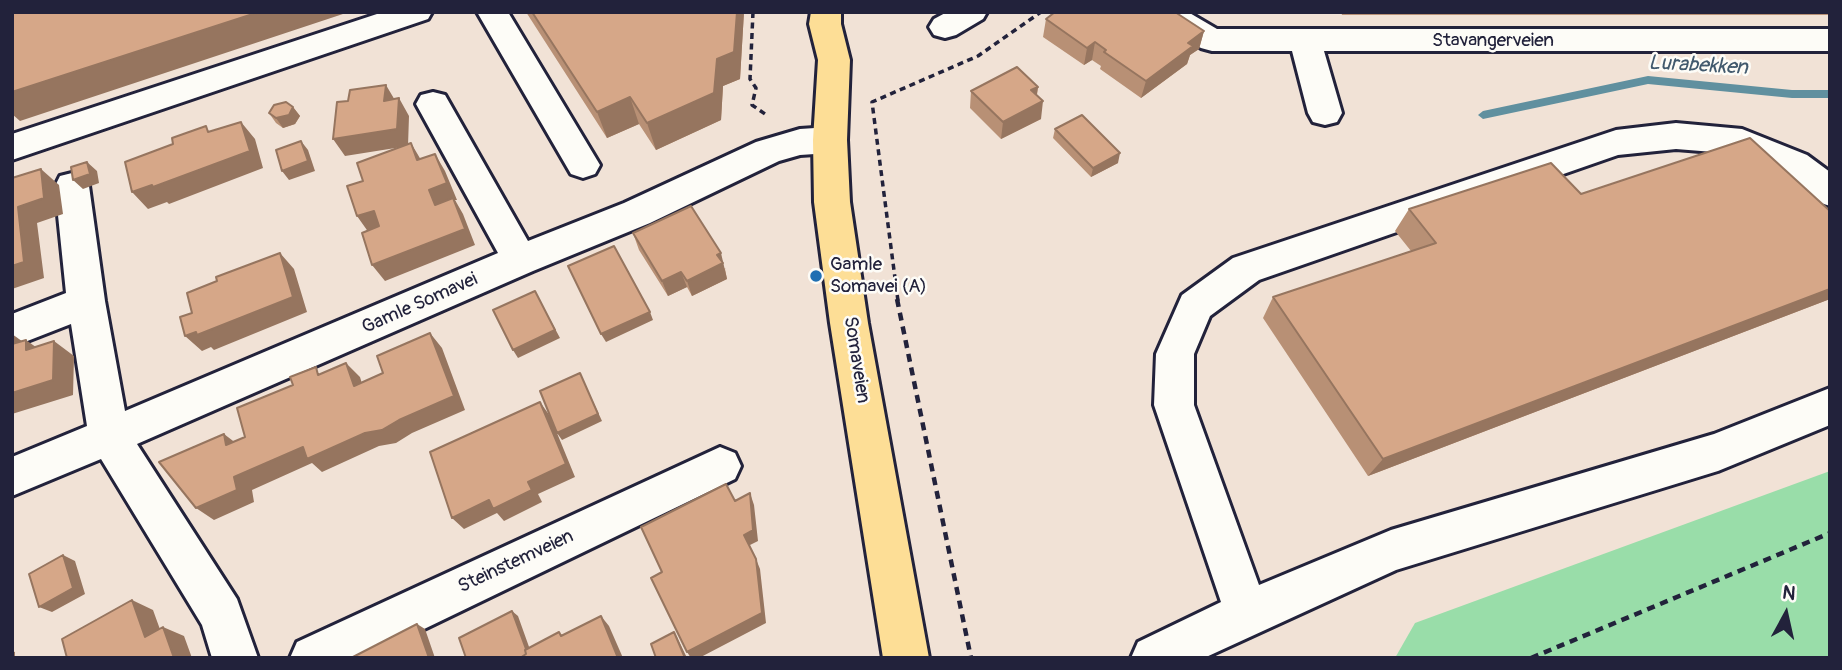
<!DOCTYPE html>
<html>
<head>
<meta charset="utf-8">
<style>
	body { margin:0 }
	#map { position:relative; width:1842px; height:670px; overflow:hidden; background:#f1e2d6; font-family:Pangolin,sans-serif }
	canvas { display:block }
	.frame { position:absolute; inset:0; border:14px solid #22223b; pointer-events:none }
	.north { position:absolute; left:1751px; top:579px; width:70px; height:70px; -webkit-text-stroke:5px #fdfcf7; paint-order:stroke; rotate:8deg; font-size:19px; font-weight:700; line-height:28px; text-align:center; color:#22223b }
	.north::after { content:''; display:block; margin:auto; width:24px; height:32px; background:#22223b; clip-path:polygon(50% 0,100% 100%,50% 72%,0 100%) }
</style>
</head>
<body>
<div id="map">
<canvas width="1842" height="670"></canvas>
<div class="frame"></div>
<div class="north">N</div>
</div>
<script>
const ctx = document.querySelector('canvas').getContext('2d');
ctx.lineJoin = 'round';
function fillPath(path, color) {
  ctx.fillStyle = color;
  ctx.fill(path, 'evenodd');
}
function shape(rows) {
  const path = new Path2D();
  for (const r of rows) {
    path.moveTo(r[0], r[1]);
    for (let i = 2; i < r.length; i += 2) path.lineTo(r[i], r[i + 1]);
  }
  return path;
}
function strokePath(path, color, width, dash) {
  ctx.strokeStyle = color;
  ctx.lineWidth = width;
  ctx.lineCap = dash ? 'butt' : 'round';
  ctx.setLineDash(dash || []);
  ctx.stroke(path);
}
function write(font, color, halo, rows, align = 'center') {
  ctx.font = font + ' Pangolin,sans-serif';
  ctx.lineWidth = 5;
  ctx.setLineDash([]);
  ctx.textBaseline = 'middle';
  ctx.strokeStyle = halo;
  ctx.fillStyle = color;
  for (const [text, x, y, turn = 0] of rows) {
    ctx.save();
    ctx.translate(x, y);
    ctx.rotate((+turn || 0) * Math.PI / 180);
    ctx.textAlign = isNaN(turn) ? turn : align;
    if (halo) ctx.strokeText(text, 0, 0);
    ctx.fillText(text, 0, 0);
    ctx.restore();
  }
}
fillPath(shape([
	[1830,471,1830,658,1395,658,1415,623]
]), '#99dda9');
fillPath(shape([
	[1648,76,1792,90,1830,90,1830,98,1792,98,1648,84,1483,119,1478,115,1483,111,1648,76]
]), '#60909f');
const minor = shape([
	[383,12,432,12,428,19,12,160,12,134,383,12],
	[477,12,508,12,600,165,595,174,583,178,571,174,477,12],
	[947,12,987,12,983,19,956,35,945,38,934,35,929,27,934,19,947,12],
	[1148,12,1188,12,1217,29,1830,29,1830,51,1324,51,1342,113,1337,122,1325,125,1313,122,1308,113,1292,51,1212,51,1201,48,1152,19,1148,12],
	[433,92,445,95,528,241,624,203,756,142,800,129,830,127,842,131,847,140,842,149,830,153,800,155,779,161,650,223,533,271,137,444,237,599,258,658,212,658,202,625,101,459,12,496,12,457,87,426,71,324,12,347,12,314,66,293,55,186,60,176,72,173,84,176,89,186,105,301,125,411,498,253,416,104,421,95,433,92],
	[1676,123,1742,129,1807,155,1830,172,1830,206,1818,202,1783,173,1738,154,1676,149,1618,155,1259,280,1210,316,1194,354,1194,405,1259,585,1391,530,1714,434,1830,388,1830,425,1718,471,1396,570,1204,658,1131,658,1138,642,1221,602,1154,405,1156,354,1182,295,1233,258,1616,130,1676,123],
	[720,447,735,453,741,466,735,479,364,658,290,658,297,642,720,447]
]);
const major = shape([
	[811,12,841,12,841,24,850,60,847,140,850,202,868,323,929,658,883,658,830,323,814,202,813,140,818,60,809,24,811,12]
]);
strokePath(minor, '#22223b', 6);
strokePath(major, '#22223b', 6);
strokePath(shape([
	[753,12,750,79,756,88,752,105,768,116],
	[898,301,872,102,978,56,1041,12]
]), '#22223b', 3.5, [6, 4.5]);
strokePath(shape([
	[897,299,971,658],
	[1531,658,1830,533]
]), '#22223b', 4.5, [8, 6]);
fillPath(minor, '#fdfcf7');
fillPath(major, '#fdde96');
fillPath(shape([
	[526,12,744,12,740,79,723,86,721,120,656,150,639,124,607,138],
	[1179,12,1263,12,1262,14,1179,14],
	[1341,12,1830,12,1830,15,1342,15],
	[1046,19,1204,31,1199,49,1190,55,1187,64,1141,98,1100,69,1101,66,1092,60,1084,65,1043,37],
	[1038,87,1037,95,1041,119,1001,139,970,108,971,91],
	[293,107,300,116,295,124,283,128,276,123,269,113],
	[1055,129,1118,163,1091,177,1053,138],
	[1581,194,1830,211,1830,299,1368,476,1263,318,1273,297,1411,251,1395,231,1409,209],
	[633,233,726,269,725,269,727,279,692,296,687,287,668,296,639,250]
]), '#b89075');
fillPath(shape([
	[259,12,349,12,20,121,12,114,12,92],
	[737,12,744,12,740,79,723,86,721,120,656,150,647,123,717,59],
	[1204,31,1199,49,1190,55,1187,64,1141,98,1146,81,1188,43],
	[1095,42,1092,60,1084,65,1087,48],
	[386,85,396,102,384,101],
	[1038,87,1035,105,1031,90],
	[630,97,639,124,607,138,597,112],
	[399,98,409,116,408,146,345,156,333,139],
	[1043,101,1041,119,1001,139,1003,122],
	[293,107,300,116,295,124,283,128,276,118],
	[241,122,255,139,263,168,169,204,167,202,148,209,132,192],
	[301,141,308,150,315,171,289,180,282,171],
	[411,143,421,160,417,160],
	[1120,153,1118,163,1091,177,1093,168],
	[435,154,445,171,457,200,455,200,463,214,475,245,385,281,372,265,435,205,429,190],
	[87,162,97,171,99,183,83,189,73,180],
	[41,169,59,185,63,214,37,223,44,278,12,289,12,266,18,207],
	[374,211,385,227,369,233,357,216],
	[280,253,294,269,307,312,214,350,211,347,202,351,185,336],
	[721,253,727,279,692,296,687,281,717,255],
	[681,272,687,287,668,296,662,281],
	[1830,289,1830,299,1368,476,1383,459],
	[535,291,560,338,518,358,513,350],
	[650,312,653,320,606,342,601,334],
	[430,333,442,348,465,410,412,433,396,443,379,446,322,472,312,463,252,490,254,502,214,520,196,508,234,477,303,447],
	[12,334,26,344,26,340,47,355,12,348],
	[54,341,74,356,73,395,12,414,12,393],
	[346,363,360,377,367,400,354,386],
	[580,373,602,421,562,440,557,433],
	[540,402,550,416,575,477,538,494,542,502,504,521,497,513,464,529,452,518,528,482],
	[224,434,241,447,226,445],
	[750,493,754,505,758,541,748,546,744,535],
	[63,555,75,561,85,594,52,612,39,607],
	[756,559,760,569,766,623,699,658,691,658,687,652],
	[132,600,153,610,166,646,145,637],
	[512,611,518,616,533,658,529,658],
	[601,616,609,626,623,658,618,658],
	[417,624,425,629,435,658,429,658],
	[163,627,184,636,192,658,174,658],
	[674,632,677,637,687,658,685,658],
	[12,651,15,652,15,658,12,658]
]), '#96755f');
const building = shape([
	[14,12,259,12,12,92,12,13,14,12],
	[532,12,737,12,734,52,717,59,714,93,647,123,630,97,597,112,532,12],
	[1055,12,1175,12,1204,31,1188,43,1193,46,1146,81,1104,52,1106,50,1095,42,1087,48,1046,19,1055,12],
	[1017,67,1038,87,1031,90,1043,101,1003,122,971,91,1017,67],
	[386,85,384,101,399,98,397,129,333,139,337,102,348,101,350,90,386,85],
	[286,102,293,107,289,115,276,118,269,113,274,105,286,102],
	[1082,115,1120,153,1093,168,1055,129,1082,115],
	[241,122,250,151,153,187,152,185,132,192,125,162,173,144,172,138,206,126,208,132,241,122],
	[1750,138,1830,211,1830,289,1383,459,1273,297,1436,243,1409,209,1551,163,1581,194,1750,138],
	[301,141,308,161,282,171,276,150,301,141],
	[411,143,417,160,435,154,447,183,429,190,435,205,453,198,465,229,372,265,362,233,379,226,374,211,357,216,347,186,363,181,357,163,411,143],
	[87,162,90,174,73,180,71,167,87,162],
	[41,169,44,198,18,207,24,262,12,266,12,178,41,169],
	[691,206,721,253,717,255,723,263,687,281,681,272,662,281,633,233,691,206],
	[614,246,650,312,601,334,568,266,614,246],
	[280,253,293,297,197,335,196,332,185,336,180,317,192,313,187,293,217,281,216,277,280,253],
	[535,291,555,330,513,350,493,310,535,291],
	[430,333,454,396,399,420,382,430,365,433,307,459,303,447,234,477,237,490,196,508,159,462,224,434,226,445,245,437,237,408,293,385,290,377,316,367,318,375,346,363,354,386,383,373,377,356,430,333],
	[26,340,26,350,54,341,53,380,12,393,12,344,26,340],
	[580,373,598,414,557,433,540,391,580,373],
	[540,402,566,464,528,482,532,490,493,509,489,500,452,518,430,452,540,402],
	[726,484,735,501,750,493,753,530,744,535,756,559,762,613,687,652,651,578,662,572,641,527,726,484],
	[63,555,73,588,39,607,29,574,63,555],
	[132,600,145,637,163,627,174,658,67,658,62,639,132,600],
	[512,611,526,649,525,650,526,654,520,658,466,658,459,638,512,611],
	[601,616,618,658,520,658,526,654,525,650,559,632,561,636,601,616],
	[417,624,429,658,351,658,417,624],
	[674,632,685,658,656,658,651,644,674,632]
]);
fillPath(building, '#d6a788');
strokePath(building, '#96755f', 2);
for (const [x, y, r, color] of [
	[816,276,7,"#1f6fb2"]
]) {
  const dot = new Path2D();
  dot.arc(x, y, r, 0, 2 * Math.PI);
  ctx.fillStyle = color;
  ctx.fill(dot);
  strokePath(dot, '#fdfcf7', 2.5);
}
write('19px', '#22223b', '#fdfcf7', [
	["Stavangerveien",1493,41],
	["Gamle Somavei",420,304,-24],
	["Somaveien",856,360,81],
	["Steinstemveien",516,562,-25]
]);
write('19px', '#22223b', '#fdfcf7', [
	["Gamle",830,265],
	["Somavei (A)",830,287]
], 'left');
write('italic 21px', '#41596d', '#fdfcf7', [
	["Lurabekken",1698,66,3]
]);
</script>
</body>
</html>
